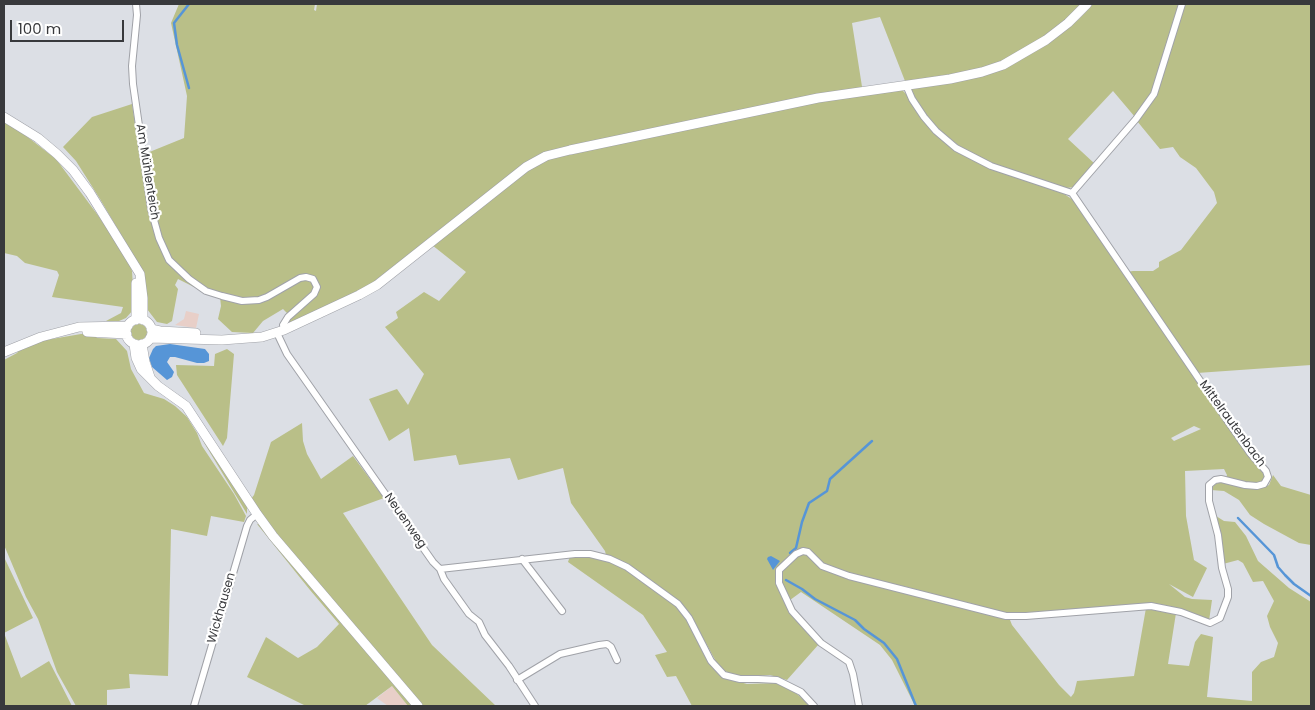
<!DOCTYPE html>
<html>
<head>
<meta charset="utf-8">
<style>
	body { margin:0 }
	#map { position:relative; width:1315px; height:710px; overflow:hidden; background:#dcdfe5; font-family:Poppins,sans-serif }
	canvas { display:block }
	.frame { position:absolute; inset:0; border:5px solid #38393c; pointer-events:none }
	.scale { position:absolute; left:10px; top:20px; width:114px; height:22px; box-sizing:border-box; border:2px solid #38393c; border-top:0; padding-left:6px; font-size:15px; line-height:18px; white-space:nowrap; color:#38393c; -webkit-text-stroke:4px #fff; paint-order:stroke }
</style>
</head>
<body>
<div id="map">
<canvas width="1315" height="710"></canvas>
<div class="frame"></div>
<div class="scale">100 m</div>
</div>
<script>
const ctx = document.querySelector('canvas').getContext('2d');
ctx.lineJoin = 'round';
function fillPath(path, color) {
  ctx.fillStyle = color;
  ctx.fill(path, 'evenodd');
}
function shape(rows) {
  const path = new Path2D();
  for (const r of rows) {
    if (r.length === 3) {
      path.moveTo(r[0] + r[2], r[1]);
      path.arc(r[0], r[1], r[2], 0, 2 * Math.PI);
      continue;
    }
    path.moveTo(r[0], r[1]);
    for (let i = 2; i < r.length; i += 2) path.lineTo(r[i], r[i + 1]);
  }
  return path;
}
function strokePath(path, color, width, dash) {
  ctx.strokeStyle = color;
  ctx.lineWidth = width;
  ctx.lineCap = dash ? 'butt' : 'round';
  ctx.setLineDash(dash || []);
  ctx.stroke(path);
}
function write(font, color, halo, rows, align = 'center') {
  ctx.font = font + ' Poppins,sans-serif';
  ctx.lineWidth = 4.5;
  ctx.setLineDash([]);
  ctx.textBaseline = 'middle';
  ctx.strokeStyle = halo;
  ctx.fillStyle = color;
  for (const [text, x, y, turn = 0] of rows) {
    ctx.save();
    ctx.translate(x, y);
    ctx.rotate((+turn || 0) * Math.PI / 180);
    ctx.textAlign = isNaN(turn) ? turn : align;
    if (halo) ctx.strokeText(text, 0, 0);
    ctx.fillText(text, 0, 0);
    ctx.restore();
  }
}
fillPath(shape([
	[186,311,199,314,196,328,175,325,184,319],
	[392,686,408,706,388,706,377,698]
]), '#e8cfc8');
fillPath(shape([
	[179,4,315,4,314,10,316,11,317,4,1083,4,1073,15,1041,39,1001,63,967,72,905,81,880,17,852,23,863,93,896,89,902,90,906,94,922,118,935,132,965,156,990,168,1057,189,1073,200,1227,424,1249,454,1263,470,1265,477,1262,482,1252,484,1226,478,1227,475,1224,469,1185,471,1186,516,1194,560,1207,568,1193,597,1169,584,1185,597,1192,599,1212,600,1209,621,1181,611,1151,604,1009,615,907,587,847,574,849,578,961,606,1010,620,1012,625,1059,685,1071,697,1074,693,1077,681,1134,676,1146,608,1176,613,1168,664,1189,666,1195,642,1201,634,1213,637,1207,697,1252,701,1252,672,1261,662,1274,657,1278,643,1270,627,1267,616,1274,601,1263,581,1253,582,1243,563,1238,560,1223,564,1219,528,1216,516,1224,521,1235,522,1246,536,1258,561,1289,588,1311,602,1311,706,915,706,892,660,880,645,801,592,786,603,819,644,787,680,770,675,743,677,730,674,719,667,691,616,679,603,621,562,606,555,605,551,571,503,563,468,518,480,510,458,459,465,456,455,414,461,409,428,389,441,369,399,397,389,408,405,424,374,385,327,398,318,396,312,424,292,439,301,466,272,432,245,457,225,450,222,371,284,360,291,289,324,288,322,290,319,300,311,288,314,283,309,263,321,253,333,232,332,218,319,221,306,220,297,206,293,178,279,175,285,178,289,172,321,167,324,157,322,147,309,143,272,100,199,76,161,63,147,92,117,132,104,147,201,153,190,147,153,184,138,187,96,171,23],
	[1194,426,1201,429,1174,441,1171,438],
	[1093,4,1180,4,1153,93,1135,117,1113,91,1068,139,1095,164,1074,187,1067,188,1058,186,991,164,968,153,938,129,927,116,911,91,911,89,1004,68,1047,44,1079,19],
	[1184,4,1311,4,1311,365,1197,373,1127,272,1133,271,1153,271,1159,267,1159,262,1181,250,1217,203,1214,192,1196,168,1180,157,1173,147,1160,149,1137,121,1148,106],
	[4,122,25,135,56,159,97,214,126,256,132,271,133,287,133,310,126,318,119,321,106,321,121,313,123,307,52,297,59,275,57,271,25,263,17,256,4,253],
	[139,332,8],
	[81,334,94,334,97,338,116,339,127,351,131,369,144,393,164,399,175,406,187,417,197,433,202,446,234,494,246,516,244,522,211,516,207,536,171,529,168,676,129,674,130,688,107,690,107,706,76,706,57,672,38,619,26,597,4,545,4,360,17,353,20,349,46,340],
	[227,349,234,354,227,438,223,446,177,375,176,365,214,366,215,354],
	[302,423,303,441,307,454,321,479,353,456,384,498,343,513,432,645,496,706,422,706,279,537,251,499,254,495,271,442],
	[202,436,247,506,247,514,203,441],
	[1273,475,1281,486,1311,495,1311,545,1299,543,1264,524,1250,515,1239,500,1224,491,1211,490,1214,485,1220,482,1261,488,1269,485],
	[257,524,261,525,414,706,408,706,392,686,365,706,306,706,247,677,266,637,298,658,317,647,339,624,310,590],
	[570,556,591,557,619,565,677,605,725,678,747,684,775,683,786,687,797,694,811,706,692,706,676,676,667,677,655,655,667,652,643,615,568,562],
	[4,557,33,618,4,633,21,678,49,661,72,706,4,706]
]), '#b9bf88');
fillPath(shape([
	[170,344,205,349,209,354,209,361,204,363,197,363,175,357,170,357,167,362,174,372,172,377,167,380,152,367,149,358,153,349,156,346],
	[771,556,780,561,773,570,767,559,768,557]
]), '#5695d7');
strokePath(shape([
	[189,88,177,45,174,23,189,4],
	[1238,518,1274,555,1278,567,1285,575,1294,584,1311,596],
	[790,553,796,548,802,522,809,503,827,491,830,479,872,441],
	[786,580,802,589,815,599,855,620,864,629,884,643,897,659,916,706]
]), '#5695d7', 2.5);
const minor = shape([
	[136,4,137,15,132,66,133,84,151,209,159,238,169,260,189,279,206,291,222,296,242,301,259,300,267,297,300,278,306,277,313,279,317,287,314,294,288,317,283,325,284,330],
	[1072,193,1136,119,1154,94,1182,4],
	[277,333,287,354,433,562,440,569,444,579,469,614,479,622,485,635,509,666,535,706],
	[522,559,562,611],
	[440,569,575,554,590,554,610,559,627,567,678,604,689,618,711,661,724,675,740,679,758,679,777,680,801,692,814,706],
	[517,680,560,654,599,645,607,644,611,647,617,660],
	[194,706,247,526,250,520,257,514],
	[859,706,853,674,849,662,821,643,792,611,779,583,779,570,796,554,803,551,808,552,822,566,849,576,1006,616,1026,616,1151,606,1181,612,1210,623,1220,618,1228,597,1228,589,1222,568,1218,535,1209,501,1209,485,1215,480,1221,479,1245,485,1257,486,1264,484,1268,477,1266,471,1250,453,1229,423,1072,193,991,166,956,148,936,131,924,117,912,99,906,85]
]);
const secondary = shape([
	[4,117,38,138,57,154,73,170,90,193,140,274,143,298,143,320],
	[139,332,13],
	[136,320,136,283],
	[151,329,160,331,196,333],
	[87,332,127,334],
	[150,338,222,340,262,337,284,330,359,295,377,285,526,167,546,156,570,150,818,98,950,79,982,72,1003,65,1046,40,1068,23,1087,4],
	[134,344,136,358,141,369,158,386,186,406,257,514,273,536,418,706],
	[142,344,145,362,150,377],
	[4,352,41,337,79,327,128,326]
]);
strokePath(minor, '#a0a2a8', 8);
strokePath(secondary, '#a0a2a8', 10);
strokePath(minor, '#fff', 6);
strokePath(secondary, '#fff', 9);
write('12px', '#38393c', '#fff', [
	["Am Mühlenteich",147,172,81],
	["Mittelrautenbach",1232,424,54],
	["Neuenweg",405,521,55],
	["Wickhausen",222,608,-74]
]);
</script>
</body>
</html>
